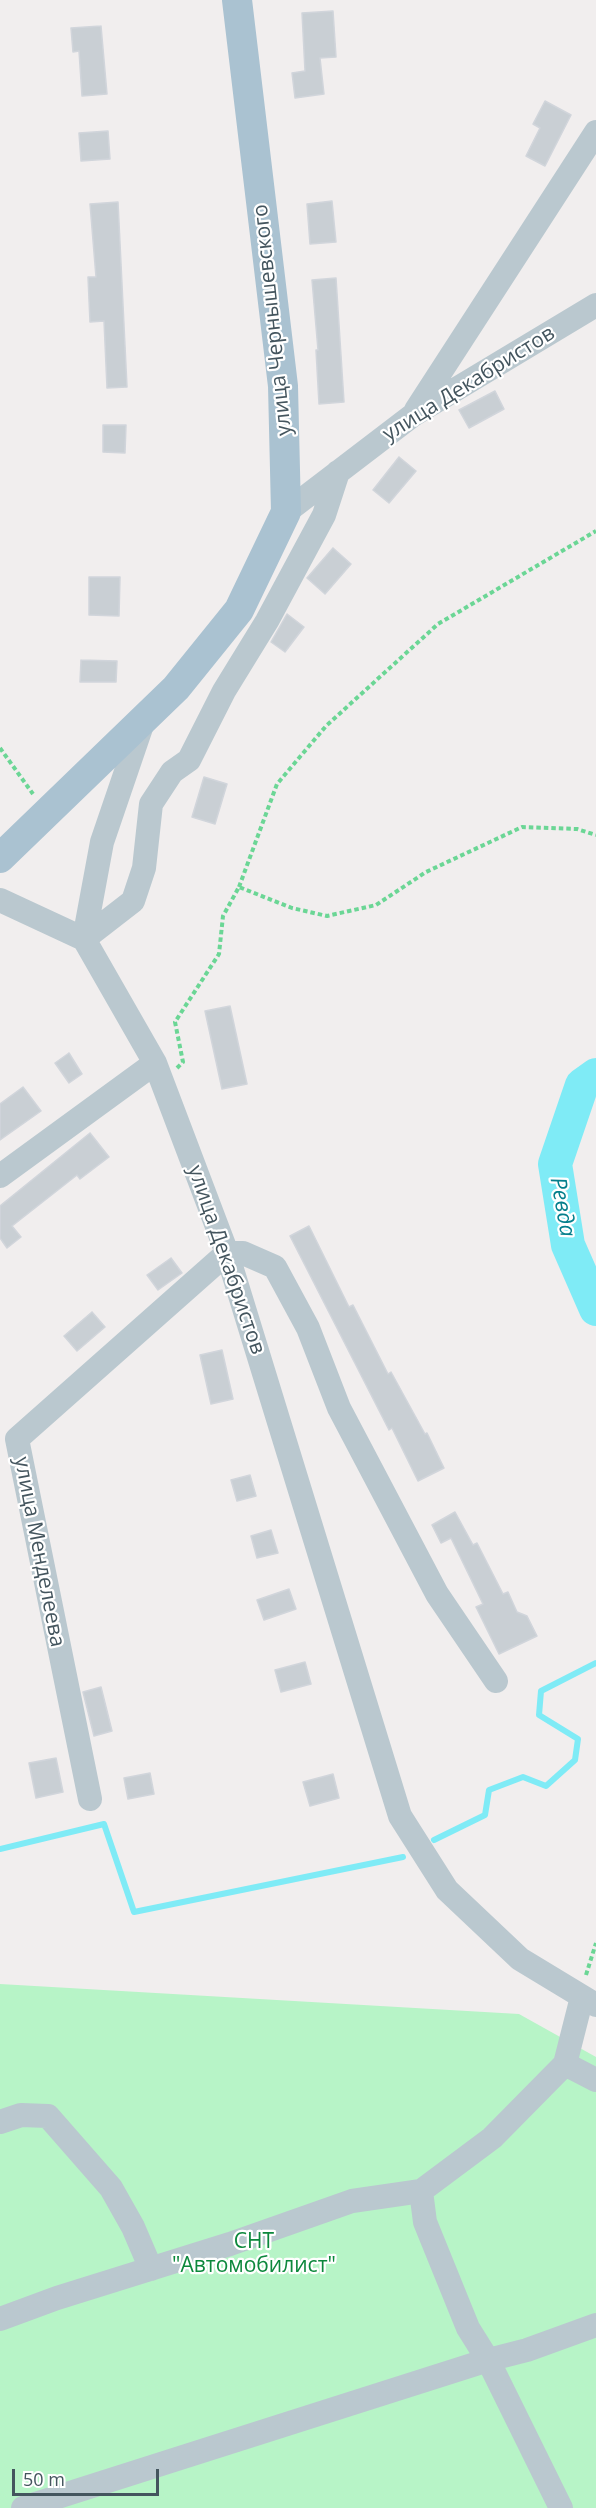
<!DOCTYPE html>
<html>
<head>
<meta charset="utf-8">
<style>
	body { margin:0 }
	#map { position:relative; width:596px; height:2508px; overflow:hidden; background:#f1eeee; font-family:"Open Sans",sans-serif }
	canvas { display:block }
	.scale { position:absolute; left:12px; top:2469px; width:147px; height:27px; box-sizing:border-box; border:3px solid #44555e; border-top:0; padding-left:8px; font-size:18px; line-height:21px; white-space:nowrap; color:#44555e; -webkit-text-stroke:4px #fff; paint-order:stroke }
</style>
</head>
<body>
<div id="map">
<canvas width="596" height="2508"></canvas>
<div class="scale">50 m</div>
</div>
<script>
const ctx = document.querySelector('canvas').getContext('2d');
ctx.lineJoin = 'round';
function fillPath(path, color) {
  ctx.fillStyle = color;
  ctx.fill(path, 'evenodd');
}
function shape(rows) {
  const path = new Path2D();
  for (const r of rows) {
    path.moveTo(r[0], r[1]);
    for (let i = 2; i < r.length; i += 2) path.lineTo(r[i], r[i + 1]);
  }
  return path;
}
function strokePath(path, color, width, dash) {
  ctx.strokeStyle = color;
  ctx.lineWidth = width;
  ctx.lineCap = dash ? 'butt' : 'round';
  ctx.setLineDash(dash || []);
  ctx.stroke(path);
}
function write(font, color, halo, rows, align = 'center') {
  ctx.font = font + ' "Open Sans",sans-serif';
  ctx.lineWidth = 4.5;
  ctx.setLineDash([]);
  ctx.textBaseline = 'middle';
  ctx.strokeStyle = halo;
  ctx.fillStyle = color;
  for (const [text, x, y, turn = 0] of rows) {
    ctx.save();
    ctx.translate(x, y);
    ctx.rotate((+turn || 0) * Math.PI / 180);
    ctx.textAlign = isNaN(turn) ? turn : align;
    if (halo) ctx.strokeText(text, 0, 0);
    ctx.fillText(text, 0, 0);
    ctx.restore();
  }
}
fillPath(shape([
	[0,1984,519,2014,596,2057,596,2508,0,2508]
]), '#b7f4c7');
strokePath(shape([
	[434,1840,485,1815,489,1790,523,1777,546,1786,575,1760,578,1739,539,1715,541,1691,596,1663],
	[0,1849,104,1824,134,1912,403,1857]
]), '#7febf6', 6);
strokePath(shape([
	[596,1075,582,1085,555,1164,568,1245,596,1309]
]), '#7febf6', 34);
const building = shape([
	[333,11,336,57,320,58,324,94,295,98,292,73,305,71,302,13,333,11],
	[101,26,107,94,82,96,79,51,73,52,71,28,101,26],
	[545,101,571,115,545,166,526,156,540,128,533,124,545,101],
	[108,131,110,159,81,161,79,133,108,131],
	[332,201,336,242,310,244,307,204,332,201],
	[118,202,127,387,107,388,104,321,90,322,88,277,96,277,90,204,118,202],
	[336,278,344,402,319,404,316,350,318,350,312,280,336,278],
	[495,391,504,409,469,428,459,410,495,391],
	[103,425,126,425,125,453,103,452,103,425],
	[399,457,416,471,389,503,373,490,399,457],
	[333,548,351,564,325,594,307,578,333,548],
	[89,577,120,577,119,616,89,615,89,577],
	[287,614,304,627,285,652,271,642,287,614],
	[81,660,117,661,116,682,80,682,81,660],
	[204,777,227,784,215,824,192,817,204,777],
	[230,1006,247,1084,222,1089,205,1011,230,1006],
	[69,1053,82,1074,69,1083,55,1063,69,1053],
	[23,1087,41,1111,0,1140,0,1104,23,1087],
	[90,1133,109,1157,80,1179,77,1175,12,1226,21,1237,7,1248,0,1238,0,1206,90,1133],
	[309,1226,349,1307,353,1305,388,1374,391,1372,425,1434,427,1433,444,1468,418,1481,392,1428,389,1430,290,1236,309,1226],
	[171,1258,182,1273,158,1290,147,1275,171,1258],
	[92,1312,105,1327,77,1351,64,1336,92,1312],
	[222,1350,233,1399,211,1404,200,1355,222,1350],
	[250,1475,256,1496,237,1501,231,1480,250,1475],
	[455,1512,473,1545,477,1543,503,1594,508,1592,517,1612,527,1616,537,1636,499,1654,476,1607,483,1604,451,1538,441,1543,432,1525,455,1512],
	[271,1530,278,1553,257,1558,251,1536,271,1530],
	[289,1589,296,1609,264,1620,257,1600,289,1589],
	[305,1662,311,1684,281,1692,275,1670,305,1662],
	[101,1687,112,1731,94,1736,83,1692,101,1687],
	[56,1758,63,1792,36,1798,29,1763,56,1758],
	[150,1773,154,1794,128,1799,124,1778,150,1773],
	[333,1774,339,1798,310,1806,303,1782,333,1774]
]);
fillPath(building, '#c9cfd4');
strokePath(building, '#d1d5db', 1.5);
strokePath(shape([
	[0,748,33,794],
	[239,887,277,784,326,726,438,624,596,531],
	[177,1068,183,1062,175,1022,219,954,223,916,239,887,292,908,327,916,376,905,426,872,522,827,577,829,596,835],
	[586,1975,596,1943]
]), '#6bd695', 4, [4.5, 3]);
strokePath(shape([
	[416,410,596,132],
	[286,512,413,415,596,305],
	[144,719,102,842,84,939,155,1063,227,1253,400,1816,447,1890,520,1959,596,2005],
	[0,900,84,939],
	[84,939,133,901,144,868,151,804,172,772,189,760,224,691,267,621,324,515,338,472],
	[0,1176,155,1063],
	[90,1799,17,1439,227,1253,243,1253,275,1267,308,1328,339,1408,437,1594,496,1681],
	[565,2064,596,2080],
	[0,2122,21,2115,48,2116,111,2188,133,2227,151,2269],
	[421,2191,425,2222,468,2328,488,2360,561,2508],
	[0,2319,57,2298,230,2244,352,2201,421,2191,492,2138,565,2064,582,1997],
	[23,2508,488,2360,527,2350,596,2325]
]), '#bac8cf', 24);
strokePath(shape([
	[0,858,176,688,239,610,286,512,283,386,237,0]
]), '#aac2d1', 30);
write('21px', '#44555e', '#fff', [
	["улица Чернышевского",273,320,-96],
	["улица Декабристов",469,384,-32],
	["улица Декабристов",226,1260,71],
	["улица Менделеева",39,1552,79]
]);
write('21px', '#0c883c', '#fff', [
	["СНТ",254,2242],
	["\"Автомобилист\"",254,2266]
]);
write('italic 22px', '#047f8c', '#fff', [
	["Ревда",562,1207,80]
]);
</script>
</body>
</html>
